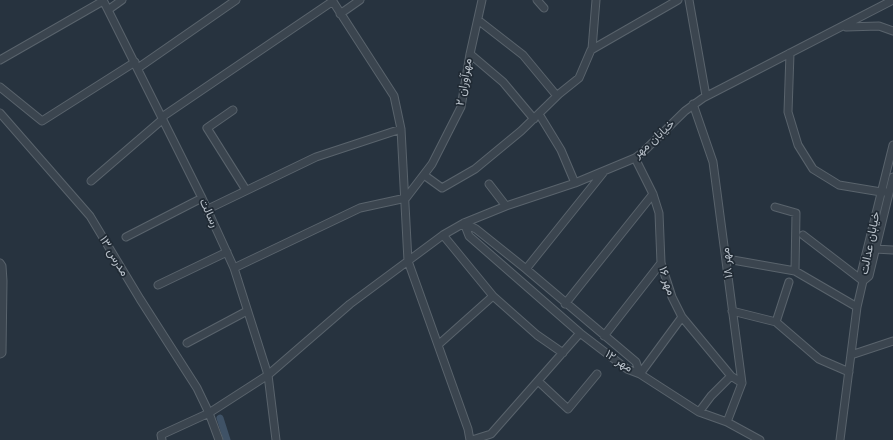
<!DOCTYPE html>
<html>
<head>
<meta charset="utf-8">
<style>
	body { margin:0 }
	canvas { display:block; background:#27333f }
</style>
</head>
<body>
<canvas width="893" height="440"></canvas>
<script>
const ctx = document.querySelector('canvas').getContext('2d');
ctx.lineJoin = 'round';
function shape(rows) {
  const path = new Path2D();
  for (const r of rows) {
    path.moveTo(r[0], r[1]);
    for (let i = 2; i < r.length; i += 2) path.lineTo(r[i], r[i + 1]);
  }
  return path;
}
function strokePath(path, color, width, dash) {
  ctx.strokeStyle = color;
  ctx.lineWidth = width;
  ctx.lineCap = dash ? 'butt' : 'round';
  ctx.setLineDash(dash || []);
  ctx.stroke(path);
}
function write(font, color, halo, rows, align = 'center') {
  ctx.font = font + ' Quicksand,Vazirmatn,sans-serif';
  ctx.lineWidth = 3.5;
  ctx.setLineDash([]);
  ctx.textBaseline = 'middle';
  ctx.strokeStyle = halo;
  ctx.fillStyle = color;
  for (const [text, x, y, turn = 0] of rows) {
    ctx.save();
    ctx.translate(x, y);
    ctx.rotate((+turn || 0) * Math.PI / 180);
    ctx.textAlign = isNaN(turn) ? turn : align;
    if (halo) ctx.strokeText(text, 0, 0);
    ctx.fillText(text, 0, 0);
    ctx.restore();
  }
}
strokePath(shape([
	[220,418,227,440]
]), '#3f5266', 7);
const minor = shape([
	[103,0,202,198,234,268,268,375,276,440],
	[332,0,394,96,401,129,408,261,468,429,470,440],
	[537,0,544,8],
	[689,0,706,96],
	[108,10,122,0],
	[340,14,360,0],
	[478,20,523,55,557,96],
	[846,27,879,26,893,31],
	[592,49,596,0],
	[790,53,788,112,798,145,813,169,839,185,881,192,889,192],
	[470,54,503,82,534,119],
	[0,60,103,1],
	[138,68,236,0],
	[0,87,42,121,135,62],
	[693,104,713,162,742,383,727,422],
	[233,110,207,128,246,190],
	[0,113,90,216,140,299,197,388,209,413,219,440],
	[539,114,561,150,575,183],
	[162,117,333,1],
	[635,158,653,194,659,213,661,263,672,297,682,317,731,376,742,383],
	[424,175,442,188,475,169,521,131,559,94,579,78,591,50,678,0],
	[91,181,163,119],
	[489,184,506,206],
	[775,207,796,213,795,271],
	[208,209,316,157,401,129],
	[464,223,469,236,580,333,627,369,640,374,699,412,727,422,760,440],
	[464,223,476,229,526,269,636,362,640,374],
	[443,235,493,296,537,335,563,353],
	[803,235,863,281],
	[126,237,202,198],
	[875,249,893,250],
	[727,259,795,271,857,307],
	[0,263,2,266,3,281,2,353,0,354],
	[234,268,360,208,406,198,432,164,461,107,470,54,482,0],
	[526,269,603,173],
	[863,281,869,276,893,177],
	[158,285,227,252],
	[565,304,653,194],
	[732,311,776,322,819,359,849,372],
	[776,322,789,282],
	[604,336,661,263],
	[187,343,247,311],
	[438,345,493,296],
	[851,355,893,341],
	[640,374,682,317],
	[538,381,568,409,597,374],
	[699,412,711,396,731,376],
	[162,440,161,435,209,413,268,375,350,304,443,235,464,223,506,206,575,183,635,158,643,152,685,111,703,98,893,0],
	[472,440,491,434,580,333],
	[840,440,857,307,863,281,861,274,893,145]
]);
strokePath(minor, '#59636c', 9);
strokePath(minor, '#3b454f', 7);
write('12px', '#b8c0c9', '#202a34', [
	["مهرآوران ۲",464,82,-80],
	["خیابان مهر",654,139,-42],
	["رسالت",209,213,65],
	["خیابان عدالت",870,243,-79],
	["مدرس ۱۳",114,256,59],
	["مهر ۱۸",727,263,-97],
	["مهر ۱۶",667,281,72],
	["مهر ۱۲",619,361,33]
]);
</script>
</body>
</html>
